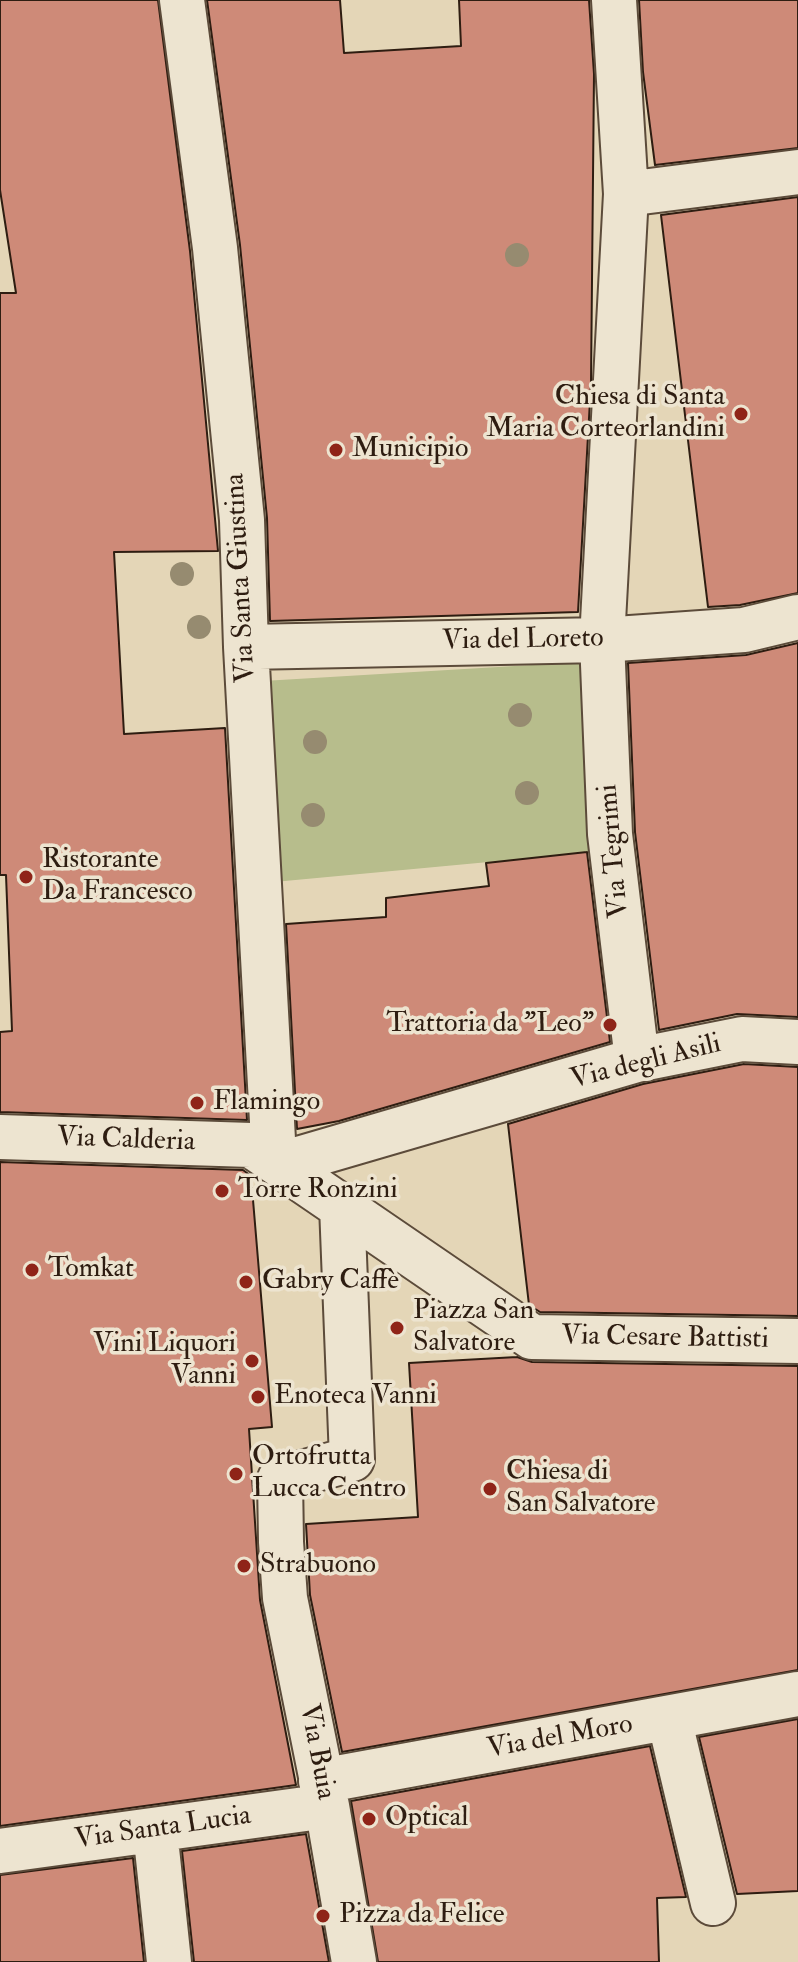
<!DOCTYPE html>
<html>
<head>
<meta charset="utf-8">
<style>
	body { margin:0 }
	canvas { display:block; background:#e4d6b7 }
</style>
</head>
<body>
<canvas width="798" height="1962"></canvas>
<script>
const ctx = document.querySelector('canvas').getContext('2d');
ctx.lineJoin = 'round';
function fillPath(path, color) {
  ctx.fillStyle = color;
  ctx.fill(path, 'evenodd');
}
function shape(rows) {
  const path = new Path2D();
  for (const r of rows) {
    path.moveTo(r[0], r[1]);
    for (let i = 2; i < r.length; i += 2) path.lineTo(r[i], r[i + 1]);
  }
  return path;
}
function strokePath(path, color, width, dash) {
  ctx.strokeStyle = color;
  ctx.lineWidth = width;
  ctx.lineCap = dash ? 'butt' : 'round';
  ctx.setLineDash(dash || []);
  ctx.stroke(path);
}
function write(font, color, halo, rows, align = 'center') {
  ctx.font = font + ' "IM FELL Double Pica",serif';
  ctx.lineWidth = 7;
  ctx.setLineDash([]);
  ctx.textBaseline = 'middle';
  ctx.strokeStyle = halo;
  ctx.fillStyle = color;
  for (const [text, x, y, turn = 0] of rows) {
    ctx.save();
    ctx.translate(x, y);
    ctx.rotate((+turn || 0) * Math.PI / 180);
    ctx.textAlign = isNaN(turn) ? turn : align;
    if (halo) ctx.strokeText(text, 0, 0);
    ctx.fillText(text, 0, 0);
    ctx.restore();
  }
}
fillPath(shape([
	[582,662,596,852,274,882,263,681]
]), '#b7bd8c');
const building = shape([
	[0,0,158,0,190,251,218,551,114,552,124,734,225,728,247,1120,0,1112,0,1032,12,1031,6,875,0,875,0,293,16,293,0,190,0,0],
	[207,0,340,0,344,53,461,46,459,0,589,0,594,74,591,383,578,612,270,621,267,518,240,245,207,0],
	[639,0,798,0,798,148,655,165,643,72,639,0],
	[798,197,798,593,740,605,708,607,661,215,798,197],
	[798,643,798,1017,737,1014,659,1030,635,832,628,663,746,655,798,643],
	[587,852,610,1042,339,1121,297,1129,286,924,386,917,386,898,489,886,486,863,587,852],
	[744,1064,798,1067,798,1316,540,1312,529,1305,508,1124,643,1084,744,1064],
	[0,1162,243,1170,251,1176,272,1427,249,1429,260,1600,296,1785,0,1826,0,1162],
	[517,1357,532,1362,798,1366,798,1670,342,1752,310,1595,306,1524,418,1517,409,1363,517,1357],
	[798,1719,798,1891,737,1894,699,1737,798,1719],
	[650,1746,686,1897,657,1898,659,1962,378,1962,351,1801,650,1746],
	[306,1834,329,1962,194,1962,182,1851,306,1834],
	[133,1858,144,1962,0,1962,0,1875,133,1858]
]);
fillPath(building, '#ce8a78');
strokePath(building, '#2e1d11', 2);
const minor = shape([
	[182,0,215,248,242,520,246,647,274,1158],
	[614,0,626,194,602,640,610,834,637,1060],
	[626,194,798,172],
	[246,647,602,640,744,630,798,617],
	[0,1137,251,1145,532,1337,798,1341],
	[281,1164,637,1060,742,1039,798,1042],
	[342,1206,352,1459,280,1479,281,1542,285,1598,327,1806,354,1962],
	[669,1718,713,1903],
	[321,1781,798,1694],
	[155,1830,169,1962],
	[0,1851,327,1806]
]);
strokePath(minor, '#5c4b3a', 48);
strokePath(minor, '#ede4d0', 44);
ctx.fillStyle = '#968b70';
for (const [x, y] of [
	[517,255],
	[182,574],
	[199,627],
	[520,715],
	[315,742],
	[527,793],
	[313,815]
]) {
  ctx.beginPath();
  ctx.arc(x, y, 12, 0, 2 * Math.PI);
  ctx.fill();
}
for (const [x, y, r, color] of [
	[741,414,8,"#8f2418"],
	[336,450,8,"#8f2418"],
	[26,877,8,"#8f2418"],
	[610,1025,8,"#8f2418"],
	[197,1103,8,"#8f2418"],
	[222,1191,8,"#8f2418"],
	[32,1270,8,"#8f2418"],
	[246,1282,8,"#8f2418"],
	[397,1328,8,"#8f2418"],
	[252,1361,8,"#8f2418"],
	[258,1397,8,"#8f2418"],
	[236,1474,8,"#8f2418"],
	[490,1489,8,"#8f2418"],
	[244,1566,8,"#8f2418"],
	[369,1819,8,"#8f2418"],
	[323,1916,8,"#8f2418"]
]) {
  const dot = new Path2D();
  dot.arc(x, y, r, 0, 2 * Math.PI);
  ctx.fillStyle = color;
  ctx.fill(dot);
  strokePath(dot, '#ede4d0', 3);
}
write('28px', '#2e1d11', '#ede4d0', [
	["Chiesa di Santa",725,398,"right"],
	["Maria Corteorlandini",725,430,"right"],
	["Municipio",352,450],
	["Ristorante",42,861],
	["Da Francesco",42,893],
	["Trattoria da \"Leo\"",594,1025,"right"],
	["Flamingo",213,1103],
	["Torre Ronzini",238,1191],
	["Tomkat",48,1270],
	["Gabry Caffè",262,1282],
	["Piazza San",413,1312],
	["Salvatore",413,1344],
	["Vini Liquori",236,1345,"right"],
	["Vanni",236,1377,"right"],
	["Enoteca Vanni",274,1397],
	["Ortofrutta",252,1458],
	["Lucca Centro",252,1490],
	["Chiesa di",506,1473],
	["San Salvatore",506,1505],
	["Strabuono",260,1566],
	["Optical",385,1819],
	["Pizza da Felice",339,1916]
], 'left');
write('28px', '#2e1d11', '#ede4d0', [
	["Via Santa Giustina",242,578,-93],
	["Via del Loreto",523,641,-1],
	["Via Tegrimi",615,851,-95],
	["Via degli Asili",646,1063,-14],
	["Via Calderia",126,1141,2],
	["Via Cesare Battisti",665,1339,1],
	["Via del Moro",560,1738,-10],
	["Via Buia",316,1752,79],
	["Via Santa Lucia",163,1829,-8]
]);
</script>
</body>
</html>
